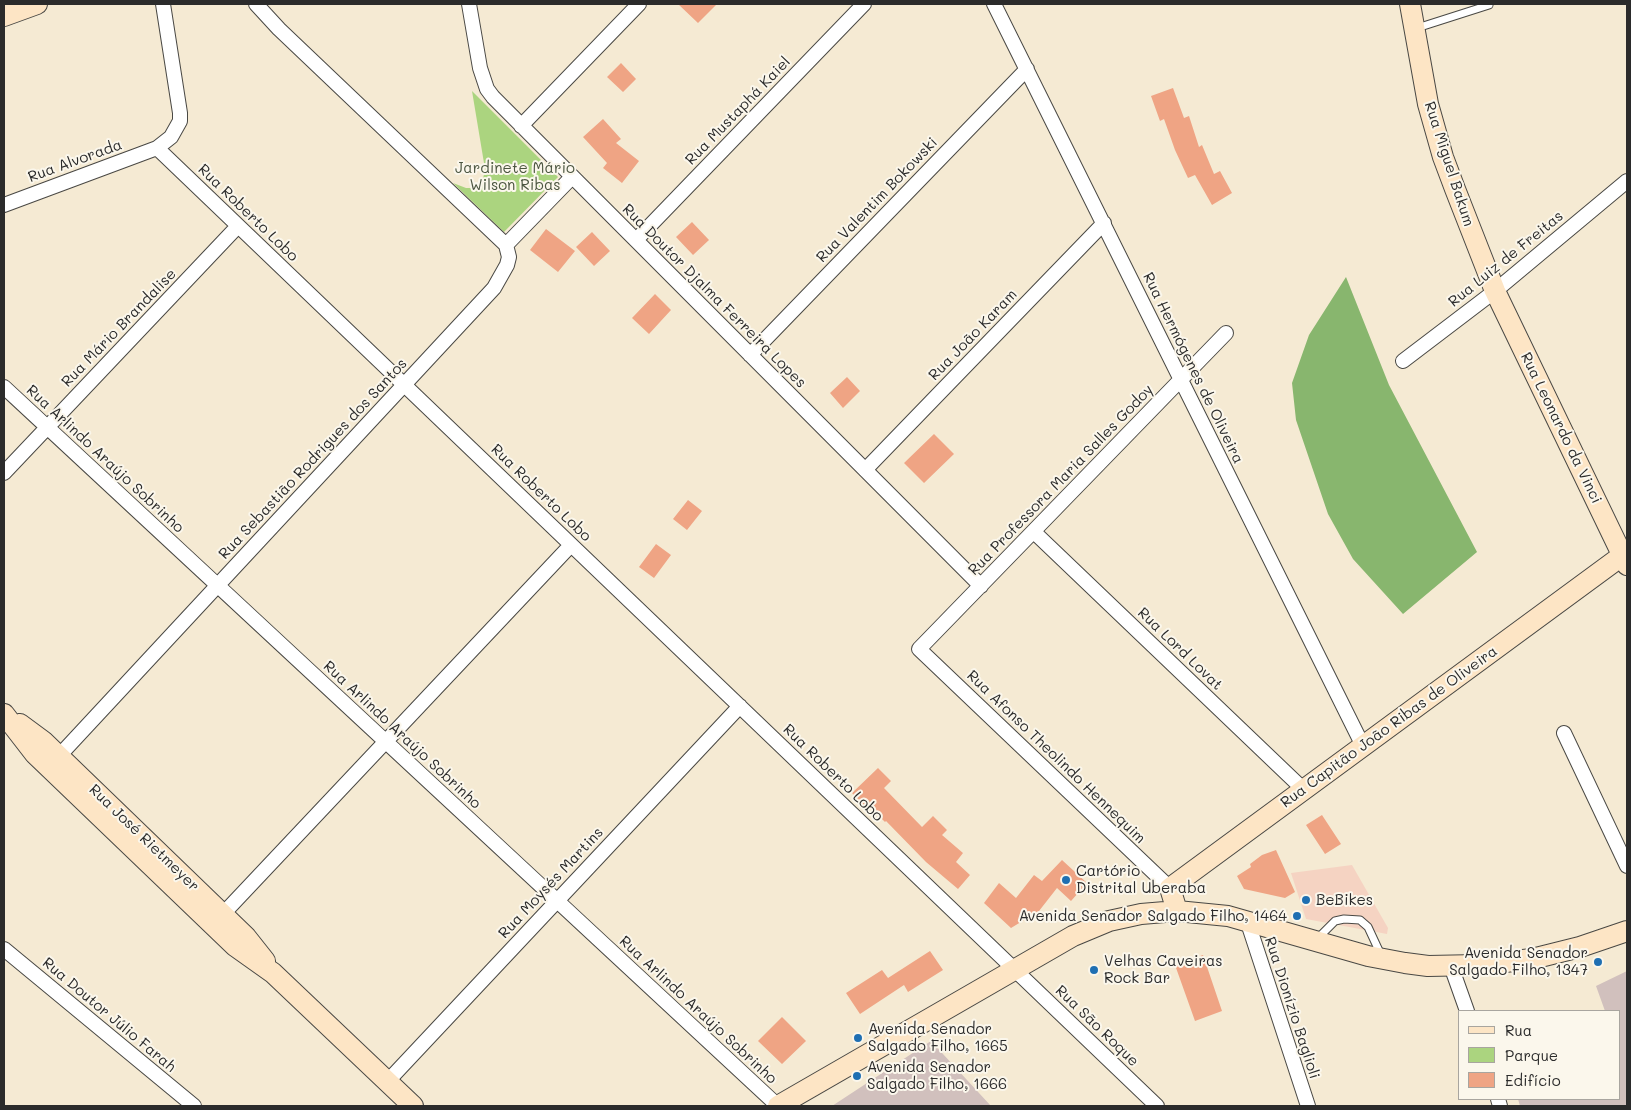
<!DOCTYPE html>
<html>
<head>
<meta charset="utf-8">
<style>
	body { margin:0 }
	#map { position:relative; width:1631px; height:1110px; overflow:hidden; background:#f5ead3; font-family:Mali,sans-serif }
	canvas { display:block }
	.frame { position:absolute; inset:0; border:5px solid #2b2b2b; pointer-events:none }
	.legend { position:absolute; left:1458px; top:1010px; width:162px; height:90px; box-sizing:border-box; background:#fbf7ec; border:1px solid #a8a59f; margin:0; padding:6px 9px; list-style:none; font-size:15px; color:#2b2b2b }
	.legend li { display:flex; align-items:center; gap:10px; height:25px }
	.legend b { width:25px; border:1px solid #a8a59f }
</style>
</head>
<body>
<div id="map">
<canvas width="1631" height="1110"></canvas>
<div class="frame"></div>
<ul class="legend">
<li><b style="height:6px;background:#fde5c5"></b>Rua</li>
<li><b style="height:14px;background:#abd47f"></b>Parque</li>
<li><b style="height:14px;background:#efa484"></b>Edifício</li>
</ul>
</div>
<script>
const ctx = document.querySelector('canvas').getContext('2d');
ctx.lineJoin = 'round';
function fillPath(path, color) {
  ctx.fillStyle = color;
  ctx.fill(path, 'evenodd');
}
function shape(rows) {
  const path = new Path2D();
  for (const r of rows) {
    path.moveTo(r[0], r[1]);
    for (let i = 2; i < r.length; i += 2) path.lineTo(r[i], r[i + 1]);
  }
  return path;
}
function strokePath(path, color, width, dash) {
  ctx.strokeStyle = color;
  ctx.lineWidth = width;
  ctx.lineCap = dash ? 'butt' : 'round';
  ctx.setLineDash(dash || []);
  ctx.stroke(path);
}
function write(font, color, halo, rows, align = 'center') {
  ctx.font = font + ' Mali,sans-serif';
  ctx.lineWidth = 4;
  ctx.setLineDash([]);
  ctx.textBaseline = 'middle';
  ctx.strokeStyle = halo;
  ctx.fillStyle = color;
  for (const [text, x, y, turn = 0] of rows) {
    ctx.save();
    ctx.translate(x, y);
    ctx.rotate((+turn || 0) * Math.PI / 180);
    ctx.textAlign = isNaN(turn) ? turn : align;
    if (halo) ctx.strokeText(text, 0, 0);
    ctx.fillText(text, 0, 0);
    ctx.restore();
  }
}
fillPath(shape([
	[1352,865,1388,928,1387,934,1306,919,1291,873]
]), '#f5d3c2');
fillPath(shape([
	[1627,971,1627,1106,1520,1106,1518,1099,1620,1099,1620,1011,1605,1011,1596,986],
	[931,1041,991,1106,832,1106]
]), '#d1c0bd');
fillPath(shape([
	[472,91,558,177,504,232,453,183,466,188,474,188,480,185,483,179,485,169]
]), '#abd47f');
fillPath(shape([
	[1346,277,1389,385,1477,552,1403,614,1353,559,1328,514,1296,420,1292,383,1309,335]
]), '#88b66e');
fillPath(shape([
	[678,4,717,4,698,23],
	[621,63,636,79,623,92,607,77],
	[1173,88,1184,118,1189,116,1199,147,1202,145,1214,174,1220,171,1232,193,1212,205,1195,175,1188,178,1175,150,1164,119,1160,121,1151,96],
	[603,119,621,139,616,143,639,161,622,183,603,168,607,163,583,137],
	[692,222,709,240,693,255,676,237],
	[546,229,575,251,558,272,530,250],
	[592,232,610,251,594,266,576,247],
	[655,294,671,310,649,334,632,318],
	[847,377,860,391,843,408,830,393],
	[934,434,954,454,924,483,904,463],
	[688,500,702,511,687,530,673,519],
	[656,544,671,555,654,578,639,567],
	[878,768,891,781,884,788,922,827,933,816,947,830,942,835,963,853,956,862,970,875,958,889,926,862,886,821,885,822,867,804,865,806,852,793],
	[1322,815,1341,844,1325,854,1306,825],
	[1276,850,1295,892,1285,898,1244,889,1237,876,1251,867,1250,864,1262,855],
	[1062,860,1087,883,1071,901,1057,888,1039,911,1011,928,984,903,999,883,1016,898,1034,875,1042,881],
	[930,951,943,970,908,992,904,985,860,1014,846,993,882,970,888,978],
	[1203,955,1222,1011,1195,1021,1175,965],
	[782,1017,806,1041,782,1064,758,1041]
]), '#efa484');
const lane = shape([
	[1417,28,1489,5],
	[1317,939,1335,921,1344,919,1360,920,1368,927,1381,955]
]);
const street = shape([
	[163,4,180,113,180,121,171,137,157,148,1157,1106],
	[256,4,279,29,506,245],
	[469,4,480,68,487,89,493,97,981,586],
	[994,4,1363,746],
	[521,126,639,4],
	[4,205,157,148],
	[636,240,864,4],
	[750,355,1027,69],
	[1403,361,1495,291,1627,181],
	[4,387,778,1106],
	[865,470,1104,223],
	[4,473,238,226],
	[1034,532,1304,790],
	[1564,733,1627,866],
	[59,756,494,288,507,265,509,257,506,245,572,177],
	[1170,888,919,649,1226,333],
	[223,914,571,545],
	[1247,920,1308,1106],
	[4,949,194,1106],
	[1451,966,1467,1011],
	[387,1082,740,706],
	[1498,1099,1500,1106]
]);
const secondary = shape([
	[1410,4,1428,104,1443,157,1455,189,1495,291,1627,565],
	[4,16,37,4],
	[4,714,35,754,235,946,273,973,413,1106],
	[20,724,43,741,246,937,265,961],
	[1177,911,1170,888,1627,552],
	[778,1106,1073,936,1109,921,1141,914,1177,911,1228,916,1368,956,1405,963,1428,966,1478,965,1532,959,1580,947,1627,931]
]);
strokePath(lane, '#494844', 9);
strokePath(street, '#494844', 16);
strokePath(secondary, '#494844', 22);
strokePath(lane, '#fff', 7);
strokePath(street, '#fff', 14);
strokePath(secondary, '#fde5c5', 20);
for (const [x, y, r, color] of [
	[1066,880,5,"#1f6fb2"],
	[1306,900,5,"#1f6fb2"],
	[1297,916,5,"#1f6fb2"],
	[1598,962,5,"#1f6fb2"],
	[1094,970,5,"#1f6fb2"],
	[858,1038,5,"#1f6fb2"],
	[857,1076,5,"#1f6fb2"]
]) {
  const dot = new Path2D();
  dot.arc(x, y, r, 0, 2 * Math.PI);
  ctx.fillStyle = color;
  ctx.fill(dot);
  strokePath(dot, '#fbf7ec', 2);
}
write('15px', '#2b2b2b', '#fbf7ec', [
	["Rua Mustaphá Kaiel",738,111,-46],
	["Rua Alvorada",75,161,-20],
	["Rua Miguel Bakum",1449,164,72],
	["Rua Valentim Bokowski",877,200,-46],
	["Rua Roberto Lobo",248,213,44],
	["Rua Luiz de Freitas",1506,259,-39],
	["Rua Doutor Djalma Ferreira Lopes",714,296,45],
	["Rua Mário Brandalise",119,328,-46],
	["Rua João Karam",973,335,-46],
	["Rua Hermógenes de Oliveira",1193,368,64],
	["Rua Leonardo da Vinci",1561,428,64],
	["Rua Arlindo Araújo Sobrinho",105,459,43],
	["Rua Sebastião Rodrigues dos Santos",313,459,-47],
	["Rua Professora Maria Salles Godoy",1061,480,-46],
	["Rua Roberto Lobo",541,493,44],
	["Rua Lord Lovat",1180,649,44],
	["Rua Capitão João Ribas de Oliveira",1389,727,-36],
	["Rua Arlindo Araújo Sobrinho",402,735,43],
	["Rua Afonso Theolindo Hennequim",1056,757,44],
	["Rua Roberto Lobo",833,773,44],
	["Rua José Rietmeyer",144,838,44],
	["Rua Moysés Martins",551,883,-47],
	["Rua Dionízio Baglioli",1292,1008,72],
	["Rua Arlindo Araújo Sobrinho",698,1010,43],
	["Rua Doutor Júlio Farah",109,1015,40],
	["Rua São Roque",1097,1026,44]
]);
write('15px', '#4b5540', '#fbf7ec', [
	["Jardinete Mário",515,168],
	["Wilson Ribas",515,185]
]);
write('15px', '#2b2b2b', '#fbf7ec', [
	["Cartório",1076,871],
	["Distrital Uberaba",1076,888],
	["BeBikes",1316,900],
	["Avenida Senador Salgado Filho, 1464",1287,916,"right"],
	["Avenida Senador",1588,953,"right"],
	["Salgado Filho, 1347",1588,970,"right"],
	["Velhas Caveiras",1104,961],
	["Rock Bar",1104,978],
	["Avenida Senador",868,1029],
	["Salgado Filho, 1665",868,1046],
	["Avenida Senador",867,1067],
	["Salgado Filho, 1666",867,1084]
], 'left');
</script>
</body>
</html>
